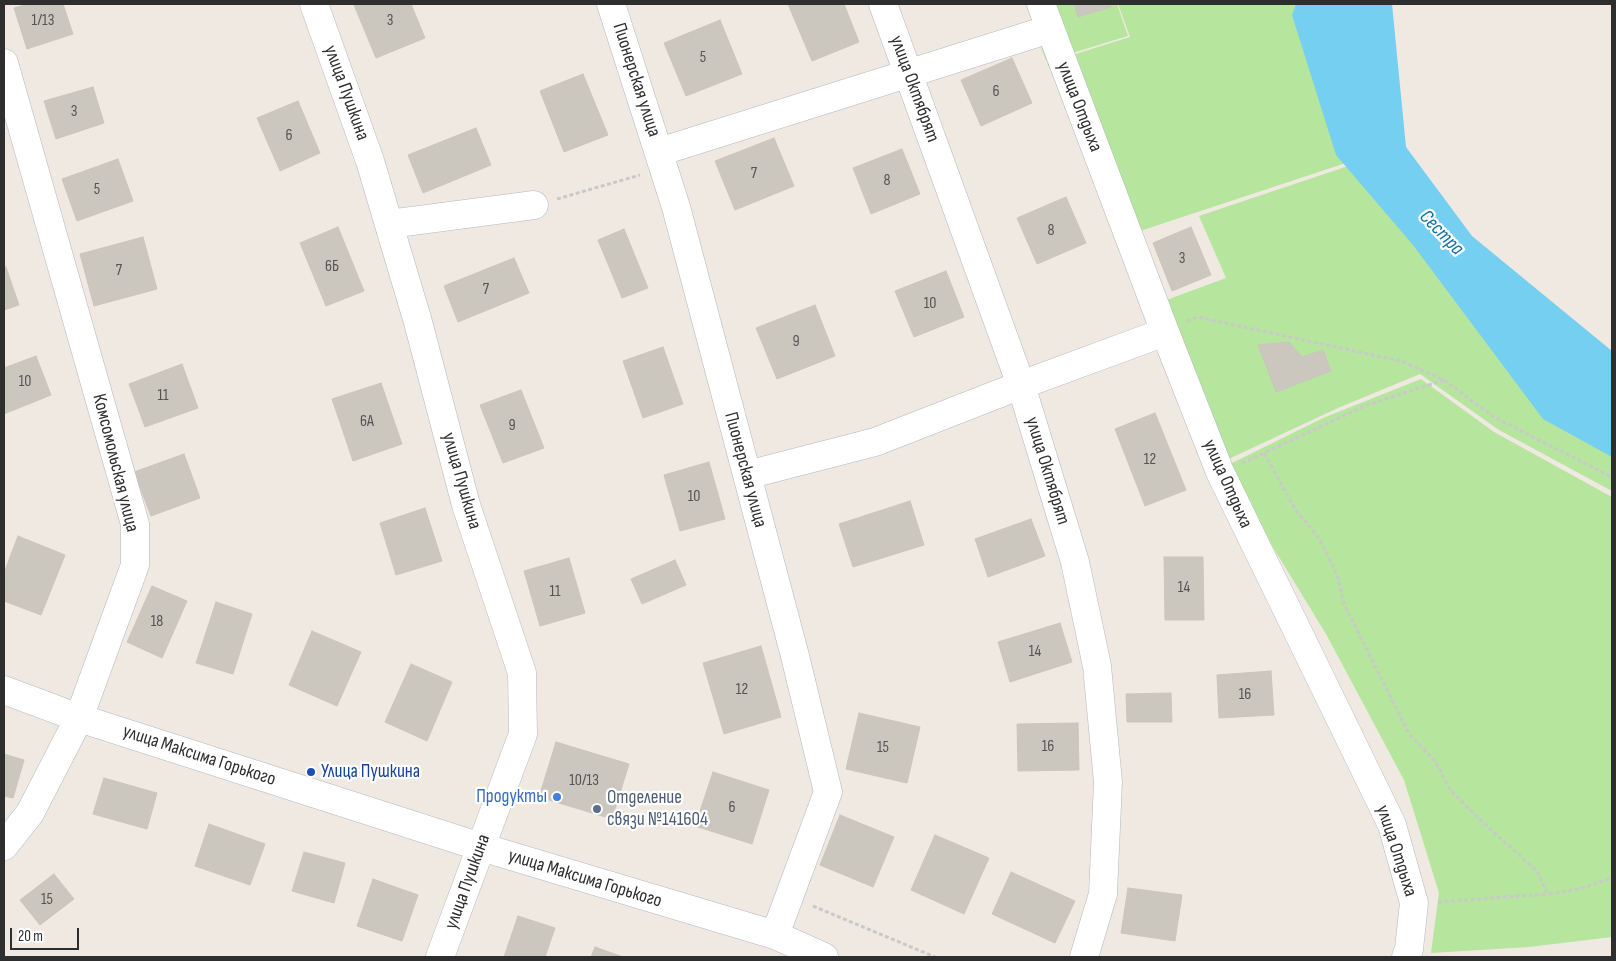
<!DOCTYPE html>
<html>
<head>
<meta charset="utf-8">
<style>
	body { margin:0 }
	#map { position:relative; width:1616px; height:961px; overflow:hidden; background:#efe9e1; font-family:"Sofia Sans Condensed",sans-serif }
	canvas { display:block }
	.frame { position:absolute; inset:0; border:5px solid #2e2e2e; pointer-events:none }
	.scale { position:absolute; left:10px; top:928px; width:69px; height:22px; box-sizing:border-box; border:2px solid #2e2e2e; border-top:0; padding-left:6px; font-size:15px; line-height:18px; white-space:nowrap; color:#2e2e2e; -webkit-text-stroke:4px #fff; paint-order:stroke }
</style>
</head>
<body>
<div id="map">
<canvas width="1616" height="961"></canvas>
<div class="frame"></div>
<div class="scale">20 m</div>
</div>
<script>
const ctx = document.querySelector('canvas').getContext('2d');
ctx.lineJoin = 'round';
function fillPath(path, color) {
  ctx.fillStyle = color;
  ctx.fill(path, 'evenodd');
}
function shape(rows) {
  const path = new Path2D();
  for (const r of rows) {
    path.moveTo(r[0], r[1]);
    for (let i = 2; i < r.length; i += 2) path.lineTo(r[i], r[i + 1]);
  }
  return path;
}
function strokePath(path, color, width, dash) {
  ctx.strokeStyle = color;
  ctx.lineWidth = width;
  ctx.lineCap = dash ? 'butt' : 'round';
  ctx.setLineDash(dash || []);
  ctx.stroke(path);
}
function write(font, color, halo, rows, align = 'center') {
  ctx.font = font + ' "Sofia Sans Condensed",sans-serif';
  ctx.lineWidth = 4.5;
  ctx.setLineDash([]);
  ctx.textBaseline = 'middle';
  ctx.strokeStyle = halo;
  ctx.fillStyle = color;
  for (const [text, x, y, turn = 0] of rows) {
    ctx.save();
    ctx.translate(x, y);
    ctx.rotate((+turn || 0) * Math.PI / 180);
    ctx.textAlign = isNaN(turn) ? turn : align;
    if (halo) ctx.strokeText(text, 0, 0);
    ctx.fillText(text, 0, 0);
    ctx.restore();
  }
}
fillPath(shape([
	[1026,4,1117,4,1128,36,1046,61],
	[1118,4,1301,4,1361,158,1128,235,1047,63,1130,37],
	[1363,161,1612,413,1612,491,1499,430,1420,374,1338,408,1220,463,1145,308,1226,278,1199,216],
	[1421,379,1494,432,1612,497,1612,937,1529,947,1431,953,1439,893,1404,780,1326,634,1224,467,1323,418]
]), '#b6e59e');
fillPath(shape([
	[1296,4,1392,4,1406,147,1472,236,1612,351,1612,457,1543,419,1413,245,1336,155,1292,15]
]), '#75cff0');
const building = shape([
	[28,4,63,4,73,34,27,49,14,8,28,4],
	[357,4,411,4,425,38,376,58,354,5,357,4],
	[788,4,844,4,859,42,812,61,788,4],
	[1074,4,1110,4,1111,7,1078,17,1074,4],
	[720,20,742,74,686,96,664,43,720,20],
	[1012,58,1032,103,981,126,961,80,1012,58],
	[583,74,608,135,564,152,540,91,583,74],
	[93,87,104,123,56,139,44,101,93,87],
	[298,101,320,153,280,171,257,118,298,101],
	[476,128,491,165,423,193,408,155,476,128],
	[774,138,794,186,735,210,715,161,774,138],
	[902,149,920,194,871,214,853,168,902,149],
	[118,159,133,201,77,221,62,179,118,159],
	[1066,197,1086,243,1037,264,1017,218,1066,197],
	[338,227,364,291,326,306,300,243,338,227],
	[1191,227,1211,275,1172,291,1153,243,1191,227],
	[624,229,648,288,622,298,598,240,624,229],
	[143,237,157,289,94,306,80,254,143,237],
	[514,258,529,293,458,322,444,286,514,258],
	[6,267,19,305,4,310,4,268,6,267],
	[946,271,964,317,914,337,895,291,946,271],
	[815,305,835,356,777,379,756,328,815,305],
	[1289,342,1302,357,1323,350,1331,371,1276,392,1258,345,1289,342],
	[663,347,683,404,643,418,623,361,663,347],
	[36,356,51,395,4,414,4,368,36,356],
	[182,364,198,408,145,427,129,384,182,364],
	[381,383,402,444,353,461,332,399,381,383],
	[521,390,544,448,503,463,480,405,521,390],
	[1155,413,1186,490,1145,506,1115,429,1155,413],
	[184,454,200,498,151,516,134,472,184,454],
	[709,462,725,519,680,531,664,475,709,462],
	[910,501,924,545,853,567,839,524,910,501],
	[425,508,442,561,396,575,380,523,425,508],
	[1031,519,1045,556,988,577,975,539,1031,519],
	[18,536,65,555,41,615,4,601,4,573,18,536],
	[1164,557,1203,557,1204,620,1165,620,1164,557],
	[569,558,585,613,540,626,524,571,569,558],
	[675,560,686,585,642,604,631,579,675,560],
	[152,586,187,601,162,658,127,642,152,586],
	[216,602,252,614,233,674,196,663,216,602],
	[1060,623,1072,662,1010,682,998,642,1060,623],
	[312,631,361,652,337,706,289,685,312,631],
	[761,646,781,717,724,734,703,663,761,646],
	[411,664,452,682,427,741,385,722,411,664],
	[1271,671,1274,715,1219,718,1217,675,1271,671],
	[1171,693,1172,722,1127,722,1126,694,1171,693],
	[859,713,920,727,907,783,846,769,859,713],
	[1078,723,1079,770,1018,771,1017,724,1078,723],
	[556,742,629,764,612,819,539,797,556,742],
	[4,754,24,760,13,798,4,796,4,754],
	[713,772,769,790,752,844,695,826,713,772],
	[104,778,157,793,147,829,93,814,104,778],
	[840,815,894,837,873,887,820,865,840,815],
	[209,824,265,844,250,885,195,866,209,824],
	[935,835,989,858,964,914,911,890,935,835],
	[304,852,345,863,334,903,292,891,304,852],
	[1011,872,1075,901,1055,943,992,914,1011,872],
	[54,874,74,899,40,925,20,900,54,874],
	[373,879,418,895,402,941,357,926,373,879],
	[1128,888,1182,895,1175,941,1121,933,1128,888],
	[518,916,555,928,545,957,504,957,518,916],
	[595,947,623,957,591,957,595,947]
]);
fillPath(building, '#cbc7bf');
strokePath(building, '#cbc5ba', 1);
const minor = shape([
	[314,4,370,161,418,322,466,505,522,673,523,734,440,957],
	[611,4,676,207,795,656,828,792,775,935],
	[883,4,1021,385,1075,562,1097,666,1108,782,1103,894,1084,957],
	[1041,4,1165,332,1220,472,1392,825,1414,903,1409,949,1406,957],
	[4,63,135,524,135,565,79,718,30,813,4,846],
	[659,152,1050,29],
	[389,224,534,205],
	[747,475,875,442,1021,385,1165,332],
	[4,690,79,718,481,847,775,935,824,957]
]);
strokePath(minor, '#b4b7c1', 29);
strokePath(shape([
	[557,199,640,175],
	[1187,321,1197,317,1401,361,1444,380,1494,417,1612,477],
	[1444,380,1367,405,1264,453,1295,509,1318,537,1337,574,1344,604,1409,734,1435,761,1451,791,1490,829,1537,871,1548,894,1579,889,1612,878],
	[1242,463,1264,453],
	[1438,902,1548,894],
	[813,906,935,957]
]), '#c9c9c9', 3, [4, 2.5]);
strokePath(minor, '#fff', 28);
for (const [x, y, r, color] of [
	[311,772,5,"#1a4fb4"],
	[557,797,5,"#3f7fe0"],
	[597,809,5,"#5c6f8a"]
]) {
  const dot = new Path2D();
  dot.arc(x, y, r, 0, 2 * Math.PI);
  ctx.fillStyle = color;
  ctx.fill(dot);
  strokePath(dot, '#fff', 2);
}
write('16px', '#555452', null, [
	["1/13",43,21],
	["3",390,21],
	["5",703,58],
	["6",996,92],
	["3",74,112],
	["6",289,136],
	["7",754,174],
	["8",887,181],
	["5",97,190],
	["8",1051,231],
	["3",1182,259],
	["6Б",332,267],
	["7",119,271],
	["7",486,290],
	["10",930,304],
	["9",796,342],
	["10",25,382],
	["11",163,396],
	["6А",367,422],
	["9",512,426],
	["12",1150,460],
	["10",694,497],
	["14",1184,588],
	["11",555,592],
	["18",157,622],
	["14",1035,652],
	["12",742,690],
	["16",1245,695],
	["16",1048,747],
	["15",883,748],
	["10/13",584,781],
	["6",732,808],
	["15",47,900]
]);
write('19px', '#2e2e2e', '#fff', [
	["Пионерская улица",636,80,72],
	["улица Октябрят",914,89,70],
	["улица Пушкина",346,93,70],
	["улица Отдыха",1079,107,69],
	["Комсомольская улица",115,463,76],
	["Пионерская улица",745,470,75],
	["улица Октябрят",1047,471,73],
	["улица Пушкина",461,481,74],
	["улица Отдыха",1227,484,66],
	["улица Максима Горького",199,756,18],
	["улица Отдыха",1396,851,72],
	["улица Максима Горького",585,879,17],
	["улица Пушкина",468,882,-70]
]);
write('19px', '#164399', '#fff', [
	["Улица Пушкина",321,772]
], 'left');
write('19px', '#366cbe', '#fff', [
	["Продукты",547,797]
], 'right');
write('19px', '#4e5e75', '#fff', [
	["Отделение",607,798],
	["связи №141604",607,820]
], 'left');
write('italic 20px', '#0d6fa3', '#fff', [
	["Сестра",1441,233,46]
]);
</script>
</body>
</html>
